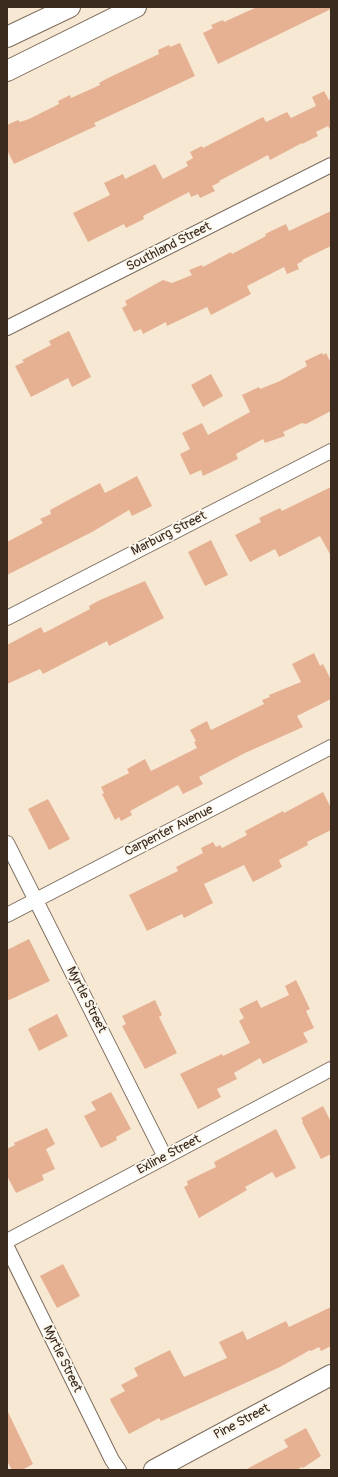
<!DOCTYPE html>
<html>
<head>
<meta charset="utf-8">
<style>
	body { margin:0 }
	#map { position:relative; width:338px; height:1477px; overflow:hidden; background:#f6e8d3; font-family:Pangolin,sans-serif }
	canvas { display:block }
	.frame { position:absolute; inset:0; border:8px solid #3b2a1e; pointer-events:none }
</style>
</head>
<body>
<div id="map">
<canvas width="338" height="1477"></canvas>
<div class="frame"></div>
</div>
<script>
const ctx = document.querySelector('canvas').getContext('2d');
ctx.lineJoin = 'round';
function fillPath(path, color) {
  ctx.fillStyle = color;
  ctx.fill(path, 'evenodd');
}
function shape(rows) {
  const path = new Path2D();
  for (const r of rows) {
    path.moveTo(r[0], r[1]);
    for (let i = 2; i < r.length; i += 2) path.lineTo(r[i], r[i + 1]);
  }
  return path;
}
function strokePath(path, color, width, dash) {
  ctx.strokeStyle = color;
  ctx.lineWidth = width;
  ctx.lineCap = dash ? 'butt' : 'round';
  ctx.setLineDash(dash || []);
  ctx.stroke(path);
}
function write(font, color, halo, rows, align = 'center') {
  ctx.font = font + ' Pangolin,sans-serif';
  ctx.lineWidth = 4;
  ctx.setLineDash([]);
  ctx.textBaseline = 'middle';
  ctx.strokeStyle = halo;
  ctx.fillStyle = color;
  for (const [text, x, y, turn = 0] of rows) {
    ctx.save();
    ctx.translate(x, y);
    ctx.rotate((+turn || 0) * Math.PI / 180);
    ctx.textAlign = isNaN(turn) ? turn : align;
    if (halo) ctx.strokeText(text, 0, 0);
    ctx.fillText(text, 0, 0);
    ctx.restore();
  }
}
fillPath(shape([
	[257,7,331,7,331,9,218,64,203,33,213,28,211,25,223,20,224,22],
	[180,43,195,76,94,123,96,126,14,164,7,150,7,125,18,120,20,122,29,119,59,104,58,101,70,95,71,98,100,85,99,83,108,78,159,54,158,50,169,45,170,47],
	[324,91,329,100,331,99,331,131,328,126,316,132,318,136,302,144,302,143,270,160,268,155,219,181,220,182,212,186,215,191,200,198,198,194,191,197,189,192,143,216,144,219,126,228,124,224,88,242,73,213,110,195,104,183,123,174,125,179,155,164,163,179,188,166,186,162,193,158,190,152,202,146,203,148,263,117,266,122,287,112,291,118,316,106,312,97],
	[331,211,331,246,302,260,303,261,297,264,299,269,287,274,284,267,247,286,251,294,211,315,207,307,167,326,166,322,143,334,141,329,134,332,122,308,127,305,125,301,163,280,172,283,192,275,189,270,202,265,203,267,231,252,232,254,266,236,265,234,286,224,289,231],
	[69,331,91,377,72,387,68,378,31,397,15,366,24,362,22,360,51,345,49,341],
	[322,353,323,355,326,353,331,363,331,411,306,424,302,423,283,432,285,436,265,443,263,439,236,454,238,459,203,476,201,470,190,475,180,454,190,449,182,433,202,423,208,435,250,412,242,395,259,387,260,389,280,381,307,366,305,361],
	[211,374,223,396,203,407,191,385],
	[137,476,152,506,132,516,129,510,92,532,7,575,7,542,43,523,40,519,51,514,50,510,100,483,105,493],
	[331,487,331,556,320,536,279,557,275,549,250,562,235,535,261,522,259,518,280,508,282,511],
	[211,540,228,575,205,586,188,552],
	[145,581,164,618,109,646,107,641,43,674,40,669,7,684,7,645,41,627,44,633,90,609,89,606,100,600],
	[314,653,320,666,323,664,331,680,331,699,297,716,303,727,245,753,199,777,203,784,183,794,178,785,130,811,132,815,121,821,119,817,115,820,102,794,104,793,101,787,129,773,127,769,145,759,151,771,197,748,194,742,196,741,190,730,207,721,211,730,264,704,262,700,270,697,269,695,301,682,292,664],
	[323,792,331,808,331,830,307,842,308,845,279,860,282,867,253,882,244,865,204,884,213,903,184,918,182,914,147,931,129,895,178,871,176,867,203,853,201,848,213,842,216,847,220,845,222,848,247,835,245,831,283,811,284,813],
	[48,799,70,839,49,850,28,809],
	[29,939,50,981,7,1001,7,950],
	[296,980,310,1009,306,1011,314,1028,303,1033,308,1042,263,1064,260,1058,234,1073,237,1079,217,1089,221,1097,198,1109,180,1074,222,1054,223,1056,250,1043,239,1021,244,1018,239,1009,257,1000,261,1008,289,995,285,986],
	[155,1000,162,1015,159,1017,177,1053,145,1069,122,1026,126,1024,122,1016],
	[57,1014,68,1036,39,1051,28,1029],
	[111,1092,131,1129,116,1137,117,1140,101,1148,84,1116,96,1110,91,1102],
	[323,1106,331,1122,331,1154,321,1159,302,1122,303,1121,301,1118],
	[47,1128,55,1144,46,1149,55,1169,42,1175,44,1180,16,1193,7,1176,7,1149,15,1145,14,1143],
	[276,1129,296,1168,276,1178,272,1172,245,1187,247,1190,199,1218,184,1187,188,1185,187,1181,216,1167,214,1162],
	[63,1264,80,1296,57,1308,40,1276],
	[331,1307,331,1346,321,1351,319,1347,311,1351,310,1350,280,1367,241,1385,161,1421,159,1418,129,1434,111,1402,110,1399,125,1391,121,1385,138,1376,134,1368,170,1350,184,1377,227,1358,219,1342,243,1331,247,1340,286,1321,289,1327],
	[7,1410,33,1464,22,1470,12,1470,7,1461],
	[306,1428,321,1456,303,1468,302,1467,296,1470,245,1470,288,1447,284,1440]
]), '#e6b193');
const street = shape([
	[7,328,331,165],
	[7,618,331,451],
	[7,843,165,1157],
	[7,915,331,747],
	[7,1241,331,1069],
	[7,1247,112,1460,119,1470]
]);
const secondary = shape([
	[7,37,70,7],
	[7,71,136,7],
	[154,1470,331,1375]
]);
strokePath(street, '#7c6c5d', 16);
strokePath(secondary, '#7c6c5d', 22);
strokePath(street, '#fff', 14);
strokePath(secondary, '#fff', 20);
write('13px', '#3b2a1e', '#fbf7ec', [
	["Southland Street",169,247,-27],
	["Marburg Street",169,534,-27],
	["Carpenter Avenue",169,831,-27],
	["Myrtle Street",86,1000,63],
	["Exline Street",169,1155,-28],
	["Myrtle Street",62,1359,64],
	["Pine Street",242,1422,-28]
]);
</script>
</body>
</html>
